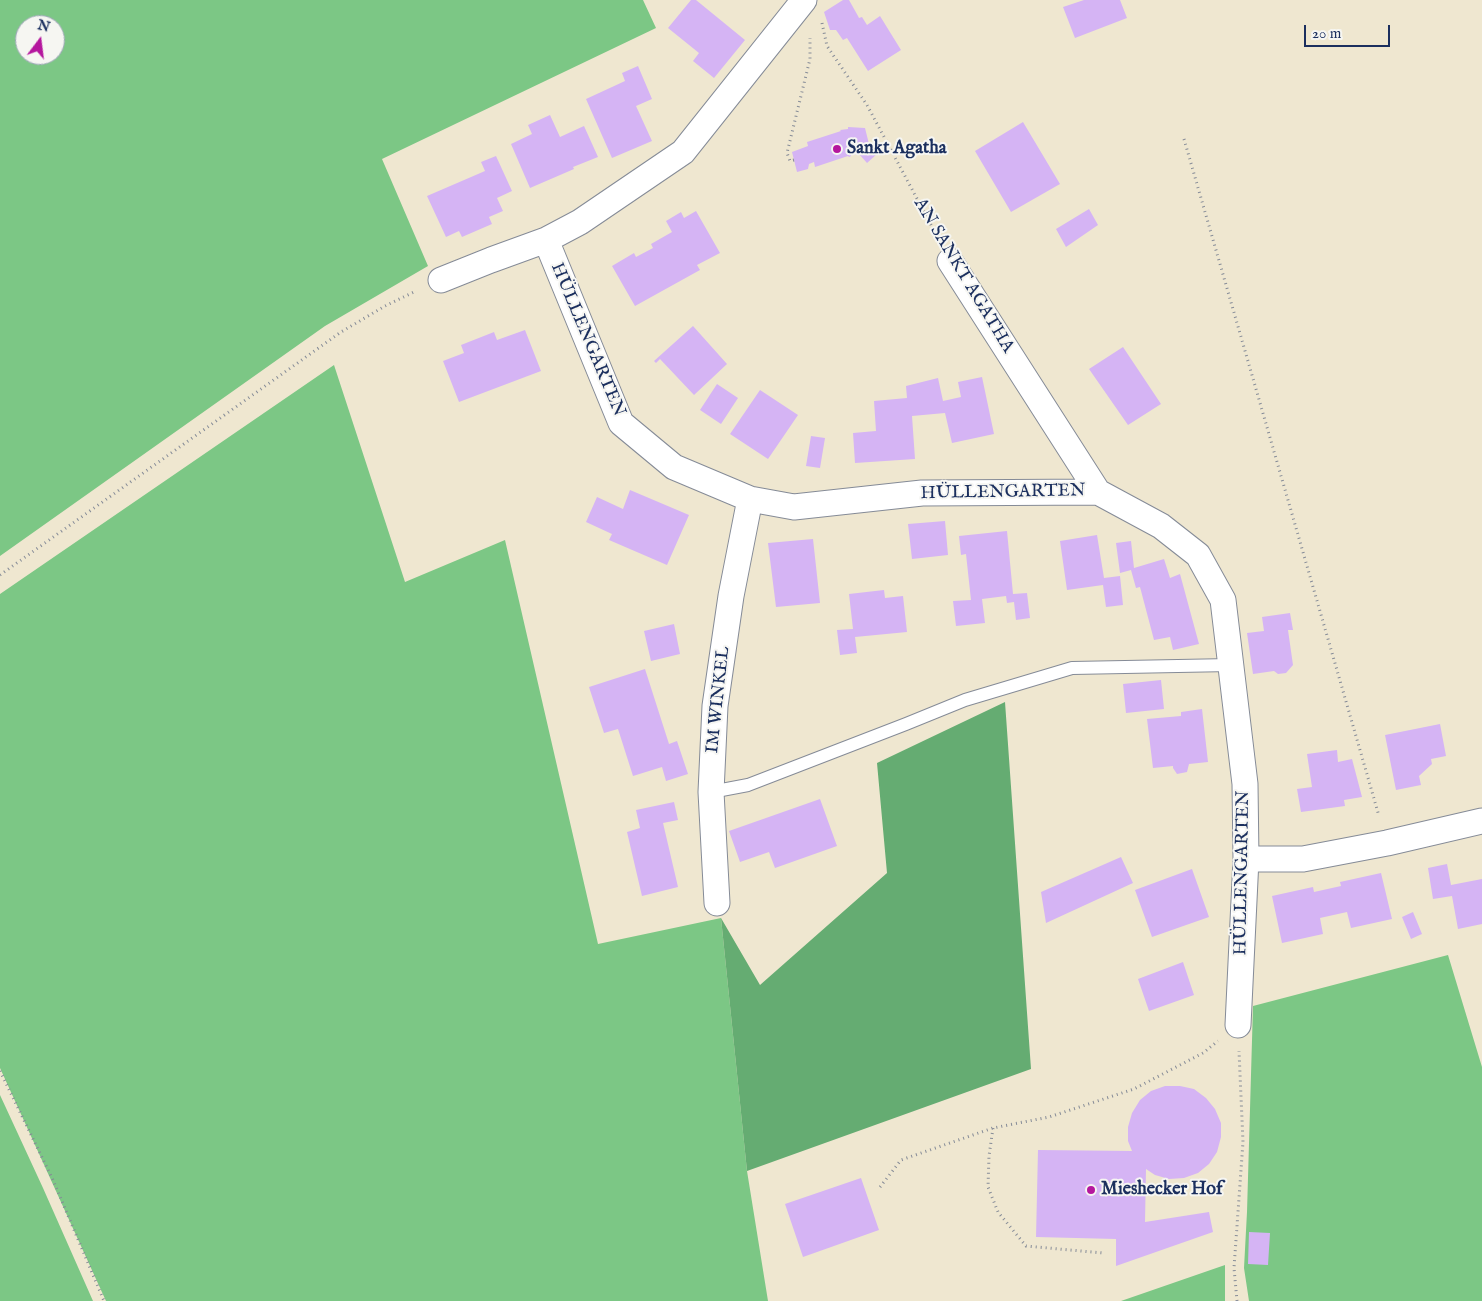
<!DOCTYPE html>
<html>
<head>
<meta charset="utf-8">
<style>
	body { margin:0 }
	#map { position:relative; width:1482px; height:1301px; overflow:hidden; background:#efe7d0; font-family:"IM FELL English",serif }
	canvas { display:block }
	.north { position:absolute; left:15px; top:15px; width:50px; height:50px; box-sizing:border-box; background:#f6f6f2; border:1px solid #9ea6b7; border-radius:50%; rotate:15deg; font-size:14px; font-weight:700; line-height:20px; text-align:center; color:#1b2f5e }
	.north::after { content:''; display:block; margin:auto; width:18px; height:22px; background:#b5179e; clip-path:polygon(50% 0,100% 100%,50% 72%,0 100%) }
	.scale { position:absolute; left:1304px; top:25px; width:86px; height:22px; box-sizing:border-box; border:2px solid #1b2f5e; border-top:0; padding-left:6px; font-size:15px; line-height:18px; white-space:nowrap; color:#1b2f5e; -webkit-text-stroke:4px #f6f6f2; paint-order:stroke }
</style>
</head>
<body>
<div id="map">
<canvas width="1482" height="1301"></canvas>
<div class="north">N</div>
<div class="scale">20 m</div>
</div>
<script>
const ctx = document.querySelector('canvas').getContext('2d');
ctx.lineJoin = 'round';
function fillPath(path, color) {
  ctx.fillStyle = color;
  ctx.fill(path, 'evenodd');
}
function shape(rows) {
  const path = new Path2D();
  for (const r of rows) {
    path.moveTo(r[0], r[1]);
    for (let i = 2; i < r.length; i += 2) path.lineTo(r[i], r[i + 1]);
  }
  return path;
}
function strokePath(path, color, width, dash) {
  ctx.strokeStyle = color;
  ctx.lineWidth = width;
  ctx.lineCap = dash ? 'butt' : 'round';
  ctx.setLineDash(dash || []);
  ctx.stroke(path);
}
function write(font, color, halo, rows, align = 'center') {
  ctx.font = font + ' "IM FELL English",serif';
  ctx.lineWidth = 4;
  ctx.setLineDash([]);
  ctx.textBaseline = 'middle';
  ctx.strokeStyle = halo;
  ctx.fillStyle = color;
  for (const [text, x, y, turn = 0] of rows) {
    ctx.save();
    ctx.translate(x, y);
    ctx.rotate((+turn || 0) * Math.PI / 180);
    ctx.textAlign = isNaN(turn) ? turn : align;
    if (halo) ctx.strokeText(text, 0, 0);
    ctx.fillText(text, 0, 0);
    ctx.restore();
  }
}
fillPath(shape([
	[0,0,643,0,656,28,382,159,428,266,325,326,0,556],
	[25,25,55,25,55,55,25,55],
	[334,365,405,582,505,540,598,944,721,918,747,1171,768,1301,106,1301,0,1068,0,594],
	[1448,955,1482,1067,1482,1301,1249,1301,1244,1268,1247,1212,1253,1006],
	[0,1095,43,1188,93,1301,0,1301],
	[1225,1265,1225,1301,1121,1301]
]), '#7cc785');
fillPath(shape([
	[1005,702,1031,1069,747,1171,721,918,760,985,887,873,877,763]
]), '#65ac72');
fillPath(shape([
	[691,0,696,0,745,40,714,78,693,61,699,53,668,28],
	[843,0,849,0,858,16,859,18,862,17,867,25,880,16,901,50,868,71,847,38,843,40,836,30,830,30,824,12],
	[1084,0,1120,0,1127,18,1075,38,1063,7],
	[638,66,652,99,636,106,652,141,612,158,586,99,625,81,622,73],
	[550,115,560,137,584,126,598,157,573,167,574,169,530,188,511,144,532,134,528,125],
	[1023,122,1060,184,1011,212,975,151],
	[848,127,865,128,869,144,877,154,867,163,859,154,856,155,856,154,851,155,851,156,849,157,848,156,815,167,814,162,809,164,808,169,797,172,792,152,808,146,807,142,841,131,840,130,848,129],
	[496,156,512,191,497,198,503,211,489,217,492,224,462,237,459,231,446,237,427,196,485,171,481,162],
	[1089,209,1098,225,1066,247,1056,229],
	[696,211,720,253,697,265,700,270,635,306,612,266,634,253,636,257,653,248,651,244,672,232,666,221,681,212,684,218],
	[693,326,727,364,694,395,660,359,656,363,654,361],
	[525,330,541,371,459,402,443,361,464,353,461,345,494,332,497,340],
	[1123,347,1161,404,1128,425,1089,369],
	[982,377,994,434,952,443,945,413,912,416,915,459,855,463,853,433,876,431,874,401,907,398,906,386,938,378,943,401,961,397,958,382],
	[717,384,738,398,721,424,700,410],
	[760,390,798,415,768,459,730,434],
	[811,436,825,438,820,468,806,466],
	[630,490,689,515,667,565,609,540,612,534,586,522,597,497,623,509],
	[945,521,948,555,912,559,908,524],
	[1007,531,1013,594,1027,593,1030,618,1016,620,1014,602,1007,603,1006,596,982,599,985,623,956,626,953,601,971,600,966,554,961,555,959,536],
	[1097,535,1104,578,1120,576,1123,605,1106,607,1103,585,1067,590,1060,541],
	[813,539,820,603,776,607,768,543],
	[1131,541,1134,568,1164,559,1170,578,1180,574,1199,644,1173,650,1170,637,1154,640,1140,587,1136,588,1131,570,1120,573,1116,543],
	[884,590,885,598,903,596,907,632,855,637,857,653,840,655,837,630,853,629,849,594],
	[1290,613,1293,630,1288,630,1293,665,1286,673,1278,674,1274,671,1253,674,1247,633,1264,631,1262,617],
	[674,624,680,654,651,661,644,631],
	[645,669,669,744,677,741,688,774,666,781,662,767,633,776,618,729,604,733,589,687],
	[1161,680,1164,709,1126,713,1123,684],
	[1202,709,1208,762,1189,764,1187,772,1177,774,1173,768,1173,766,1153,768,1147,719,1181,716,1181,712],
	[1440,724,1446,756,1431,759,1432,764,1419,776,1421,785,1396,790,1385,735],
	[1337,750,1338,762,1352,759,1362,797,1344,800,1345,806,1301,812,1297,789,1312,787,1307,754],
	[820,799,837,846,775,868,769,852,740,862,729,831],
	[674,802,678,820,663,823,678,887,642,896,627,832,640,828,636,810],
	[1121,857,1133,883,1046,923,1041,892],
	[1447,864,1451,885,1482,879,1482,924,1458,929,1452,896,1433,899,1428,868],
	[1192,869,1209,917,1152,937,1135,890],
	[1381,873,1392,919,1351,928,1347,912,1320,918,1323,934,1282,943,1272,896,1313,887,1314,892,1341,886,1340,882],
	[1413,912,1422,934,1411,939,1402,917],
	[1183,962,1194,995,1149,1011,1138,979],
	[1165,1086,1180,1086,1194,1089,1206,1098,1215,1109,1221,1123,1221,1137,1217,1152,1209,1164,1198,1173,1184,1178,1169,1179,1155,1175,1146,1169,1145,1222,1209,1212,1213,1232,1116,1266,1116,1239,1036,1237,1038,1150,1132,1151,1128,1141,1128,1127,1132,1113,1140,1100,1151,1091],
	[861,1178,879,1230,803,1257,785,1204],
	[1249,1232,1270,1233,1268,1265,1248,1264]
]), '#d5b4f4');
const service = shape([
	[711,792,748,785,906,724,965,700,1072,668,1231,665]
]);
const minor = shape([
	[546,240,621,423,674,467,750,499,794,507,922,493,1098,492,1161,526,1198,555,1223,600,1245,784,1246,859,1238,1025],
	[950,261,1098,492],
	[441,280,491,260,546,240,580,222,683,152,804,0],
	[1246,859,1303,859,1387,843,1482,821],
	[717,903,711,792,715,706,731,596,750,499]
]);
strokePath(service, '#858b97', 14);
strokePath(minor, '#858b97', 27);
strokePath(shape([
	[822,23,827,46,867,105,938,238],
	[1184,139,1379,816],
	[794,160,790,161,787,153,810,59,810,38],
	[0,575,341,332,385,306,416,291],
	[0,1071,53,1180,104,1301],
	[993,1128,989,1156,988,1187,998,1212,1026,1246,1103,1253],
	[880,1187,901,1160,993,1128,1049,1117,1134,1089,1203,1053,1218,1041],
	[1237,1301,1234,1268,1243,1142,1239,1051]
]), '#858b97', 3, [1, 4]);
strokePath(service, '#fff', 12);
strokePath(minor, '#fff', 25);
for (const [x, y, r, color] of [
	[837,149,5,"#b5179e"],
	[1091,1190,5,"#b5179e"]
]) {
  const dot = new Path2D();
  dot.arc(x, y, r, 0, 2 * Math.PI);
  ctx.fillStyle = color;
  ctx.fill(dot);
  strokePath(dot, '#f6f6f2', 2);
}
write('bold 18px', '#1b2f5e', '#f6f6f2', [
	["Sankt Agatha",847,149],
	["Mieshecker Hof",1101,1190]
], 'left');
write('18px', '#1b2f5e', '#f6f6f2', [
	["AN SANKT AGATHA",963,276,59],
	["HÜLLENGARTEN",587,340,67],
	["HÜLLENGARTEN",1003,493,-1],
	["IM WINKEL",719,700,-84],
	["HÜLLENGARTEN",1243,873,-89]
]);
</script>
</body>
</html>
